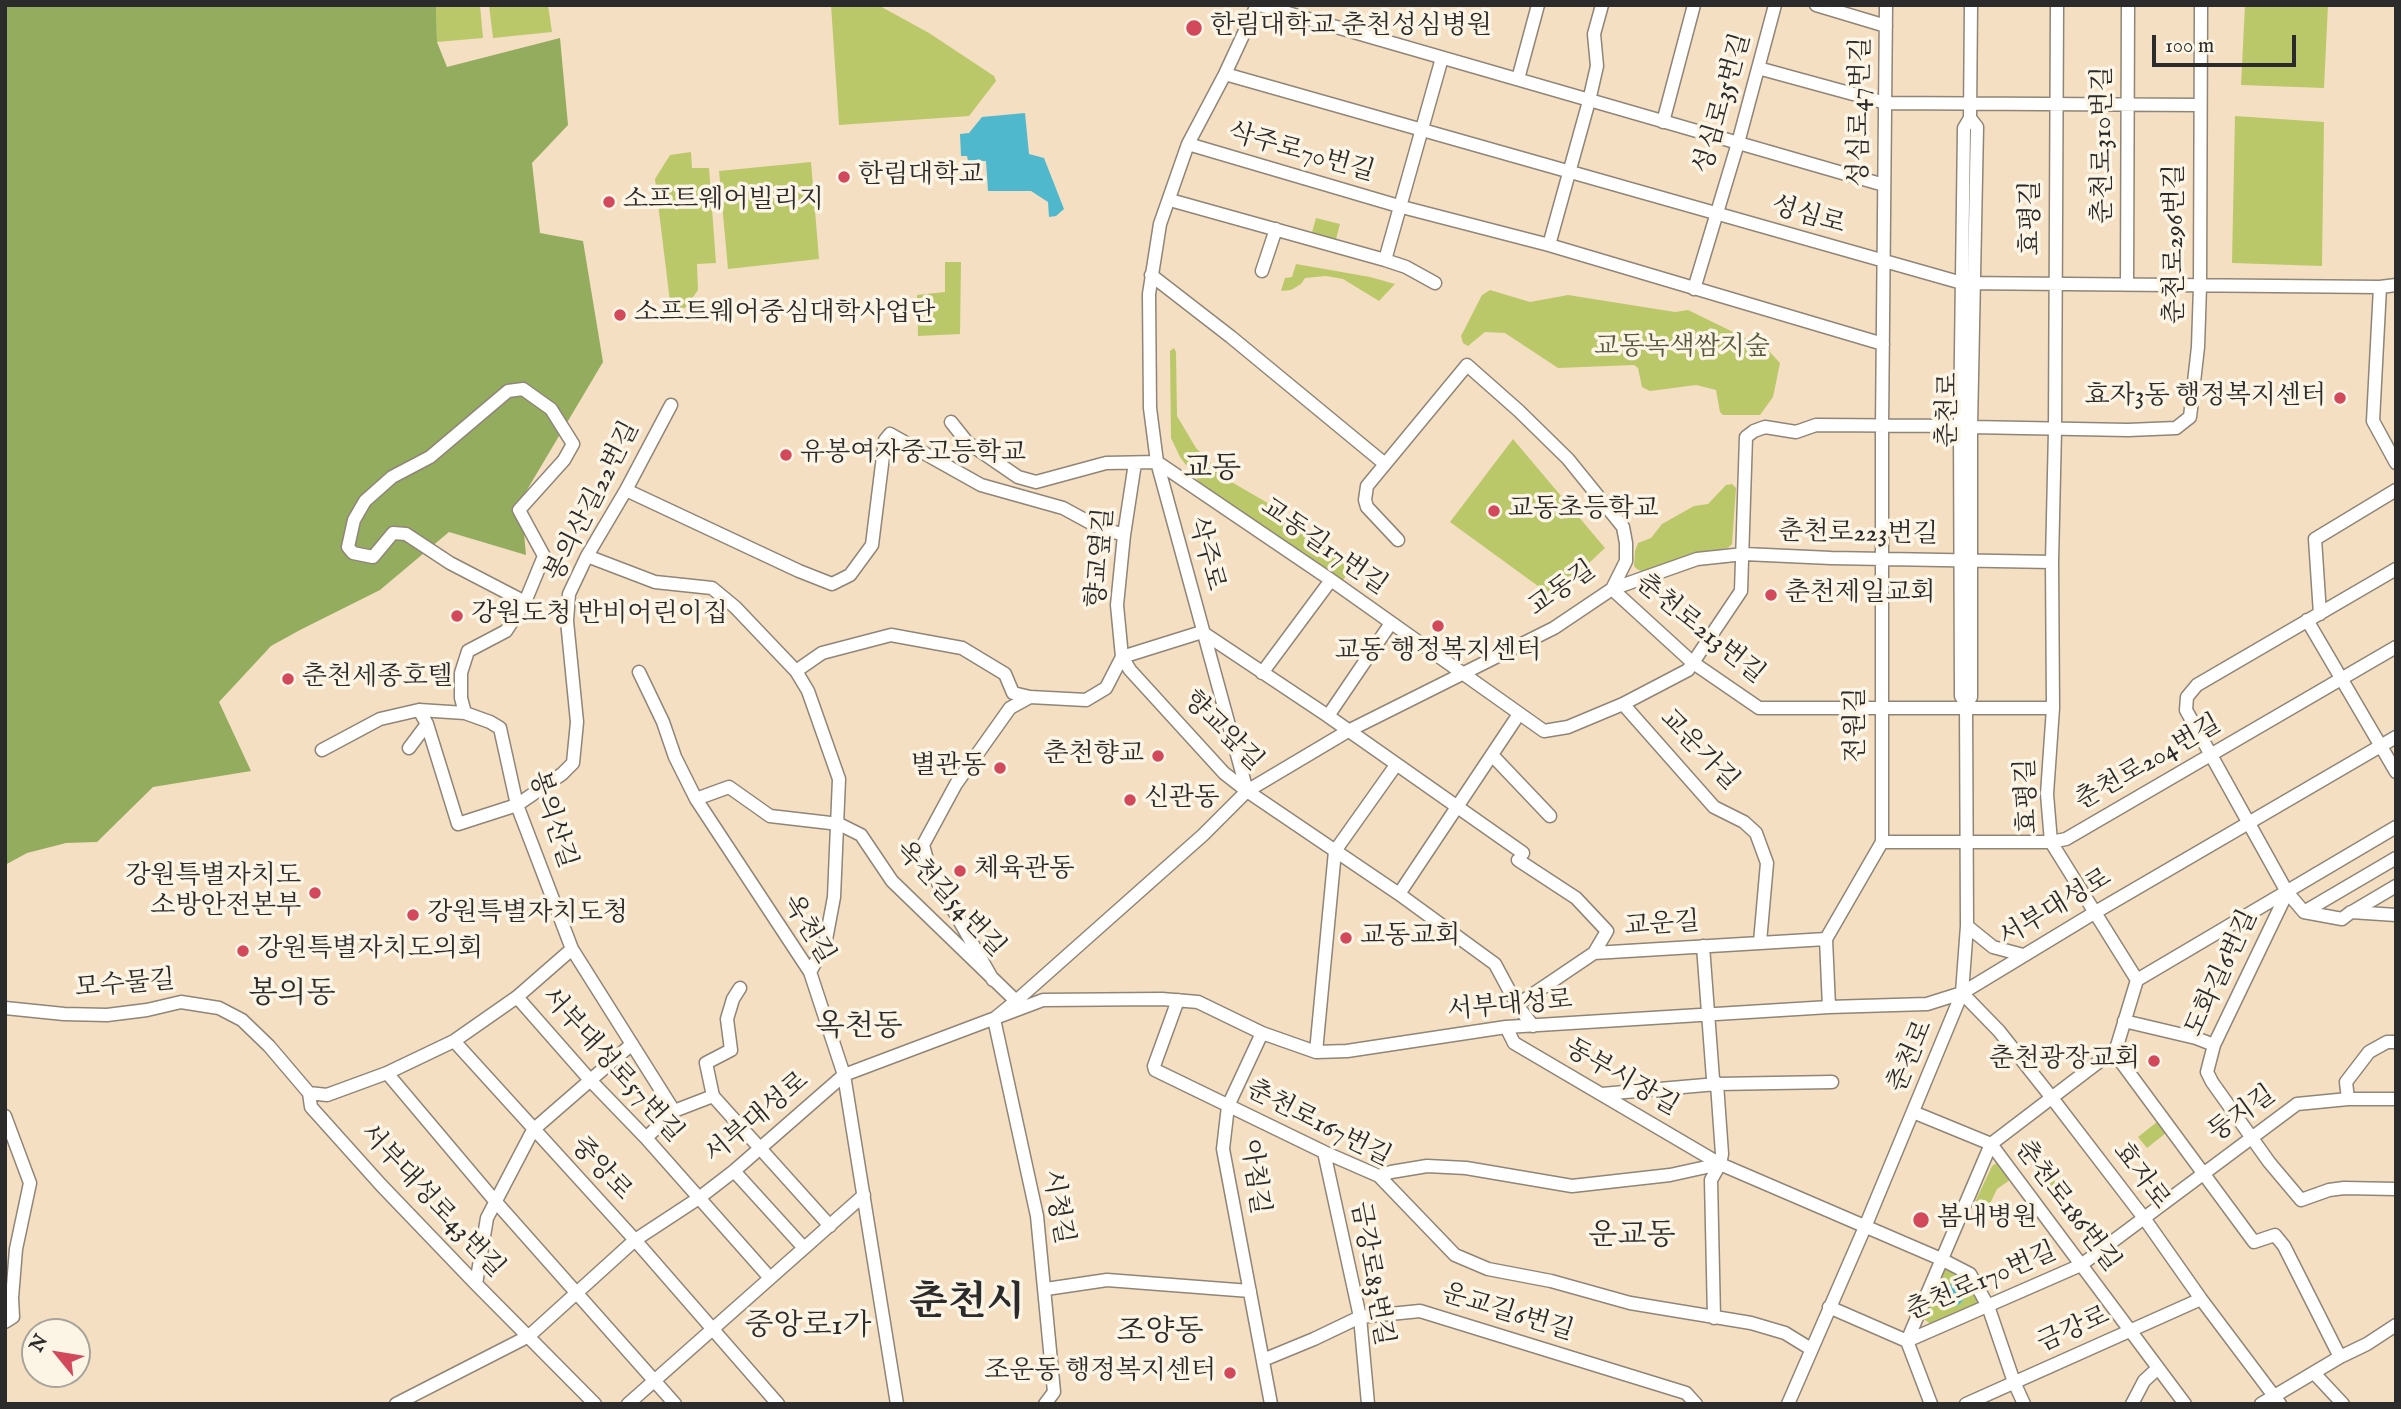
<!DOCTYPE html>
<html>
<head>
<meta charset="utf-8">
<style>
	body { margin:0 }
	#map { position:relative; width:2401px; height:1409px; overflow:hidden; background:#f4dfc2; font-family:"IM FELL English",serif }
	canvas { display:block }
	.frame { position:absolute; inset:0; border:7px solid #2b2b2b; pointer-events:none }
	.north { position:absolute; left:21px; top:1318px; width:70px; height:70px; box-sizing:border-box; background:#fcf5e5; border:2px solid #a8a49b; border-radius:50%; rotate:300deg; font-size:19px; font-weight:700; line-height:28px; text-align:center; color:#2b2b2b }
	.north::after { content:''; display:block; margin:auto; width:24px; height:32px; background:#d1495b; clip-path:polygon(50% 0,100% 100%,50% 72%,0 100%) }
	.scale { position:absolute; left:2152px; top:35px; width:144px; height:32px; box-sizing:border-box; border:4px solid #2b2b2b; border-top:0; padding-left:9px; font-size:21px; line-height:24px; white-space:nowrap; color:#2b2b2b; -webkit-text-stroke:5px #fcf5e5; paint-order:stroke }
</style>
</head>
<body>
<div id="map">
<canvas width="2401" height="1409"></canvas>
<div class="frame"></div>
<div class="north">N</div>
<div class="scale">100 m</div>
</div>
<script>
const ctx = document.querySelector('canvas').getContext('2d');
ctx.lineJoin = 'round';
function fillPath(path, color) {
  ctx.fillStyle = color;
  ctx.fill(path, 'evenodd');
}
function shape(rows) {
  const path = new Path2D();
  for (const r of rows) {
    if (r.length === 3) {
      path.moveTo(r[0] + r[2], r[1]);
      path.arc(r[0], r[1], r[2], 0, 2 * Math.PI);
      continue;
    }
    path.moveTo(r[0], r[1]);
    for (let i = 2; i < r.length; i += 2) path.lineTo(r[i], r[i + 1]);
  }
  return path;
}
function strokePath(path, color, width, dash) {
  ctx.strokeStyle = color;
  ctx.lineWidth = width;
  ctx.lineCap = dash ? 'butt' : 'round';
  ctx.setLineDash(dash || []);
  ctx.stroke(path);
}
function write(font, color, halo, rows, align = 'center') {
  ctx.font = font + ' "IM FELL English","Noto Serif KR",serif';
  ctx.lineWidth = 7;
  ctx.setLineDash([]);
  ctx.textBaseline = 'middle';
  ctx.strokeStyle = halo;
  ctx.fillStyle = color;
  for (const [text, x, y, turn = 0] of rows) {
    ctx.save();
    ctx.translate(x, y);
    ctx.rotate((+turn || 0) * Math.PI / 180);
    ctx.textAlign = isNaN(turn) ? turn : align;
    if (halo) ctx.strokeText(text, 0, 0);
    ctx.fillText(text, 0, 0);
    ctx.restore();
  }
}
fillPath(shape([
	[436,5,480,5,483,38,437,42],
	[489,5,548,5,552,32,493,38],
	[831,5,878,5,929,33,994,76,996,81,969,116,839,125],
	[2245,5,2328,5,2324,88,2241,85],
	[2235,116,2324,122,2322,266,2232,263],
	[691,152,692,168,709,168,716,263,697,264,698,290,685,308,671,310,655,179,670,155],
	[811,162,819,259,728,269,719,171],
	[1316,218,1340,224,1335,243,1311,236],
	[945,262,961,262,960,334,918,336,917,295,945,292],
	[1296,264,1370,277,1395,284,1379,301,1343,279,1326,276,1305,278,1301,284,1291,290,1281,291,1285,278,1292,277],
	[1490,290,1530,302,1568,295,1675,312,1688,310,1766,348,1780,363,1773,397,1760,415,1723,415,1720,412,1716,390,1696,385,1650,391,1642,387,1638,368,1634,365,1558,368,1505,333,1485,332,1468,346,1463,343,1461,336,1482,295],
	[1174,348,1176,352,1177,416,1196,448,1228,480,1273,506,1353,566,1341,583,1201,485,1180,457,1171,438,1170,351],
	[1513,439,1605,548,1553,597,1450,522],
	[1732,484,1736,488,1732,544,1728,548,1698,552,1643,572,1637,569,1634,566,1635,551,1638,543,1651,538,1662,524,1694,506,1708,504,1726,485],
	[2157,1122,2166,1133,2147,1148,2138,1137],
	[1998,1162,2010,1180,1997,1189,1988,1208,1975,1202,1992,1166],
	[2044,1167,2063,1191,2052,1200,2033,1176],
	[1945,1264,1966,1275,1978,1301,1976,1305,1932,1325,1921,1317]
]), '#bbc86a');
fillPath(shape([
	[5,5,436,5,437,42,447,67,560,38,568,125,532,163,540,233,583,241,603,362,521,500,526,555,449,532,380,590,300,630,271,646,219,702,251,771,153,787,97,842,66,843,27,853,5,865]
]), '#94ac5e');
fillPath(shape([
	[1025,113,1029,154,1044,158,1064,209,1056,216,1049,217,1048,202,1031,191,988,191,986,161,968,161,967,156,961,156,960,134,969,133,982,117],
	[1953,1295,11]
]), '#4fb8cd');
const minor = shape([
	[1260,5,1884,185],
	[1816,5,1886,26],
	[2057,5,2055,430,2052,562,2053,708,2047,794,2051,842,2137,980],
	[1758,68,1886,103,2200,105],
	[1225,74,1962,283,2380,287,2396,285],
	[1518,79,1538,5],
	[1663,122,1694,5],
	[1188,144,1402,207,1549,245,1883,344],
	[1170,200,1385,260,1442,58],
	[1549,245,1589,101,1597,66,1594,34,1602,5],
	[1385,260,1406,267,1435,283],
	[1262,271,1276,229],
	[1151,275,1231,337,1385,464],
	[2127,284,2128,5],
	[2380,287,2373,421,2396,463],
	[1694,289,1738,143,1775,5],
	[951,422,967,442,1018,477,1036,482,1106,463,1157,462,1331,580,1544,731,1568,727,1623,704,1688,670,1741,591,1746,437,1754,431,1765,427,1796,432,1816,425,1960,426],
	[1971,427,2128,430,2176,428,2190,417,2198,347,2200,286,2201,5],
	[1135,463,1124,535,1117,605,1122,657,1130,670,1224,773,1247,791,1399,894,1495,964,1517,1005,1533,1026],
	[626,490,799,571,832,584,850,575,872,545,885,440,890,434,981,485,1063,508,1098,527,1124,535],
	[587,556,655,582,712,588,735,607,796,671,808,691,839,779,834,897,825,945,810,972],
	[2052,562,1831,558,1744,554,1697,559,1612,589,1692,662,1759,708,2053,708],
	[2396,569,2197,685,2187,697,2186,710,2287,892,2304,912,2342,919,2351,912,2396,915],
	[2320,614,2315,539,2396,490],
	[2307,620,2396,772],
	[796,671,822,653,891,635,962,648,1005,674,1013,693,1030,697],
	[639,672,663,722,675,757,696,799,810,972,844,1075,897,1404],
	[1262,673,1331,580],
	[1623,704,1714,807,1744,822,1756,833,1767,863,1760,942],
	[1966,704,1961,696,1960,426,1964,128,1970,118,1971,5],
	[419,710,427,724,458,824,517,805,562,774,573,763,577,722,567,621,569,594,587,556,626,490,671,405],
	[465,713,461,698,461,673,468,651,506,631,525,602,544,556,519,510,564,460,573,444,551,409,523,389,508,391,430,457,392,477,365,501,354,520,348,547,353,553,373,557,393,533,406,534,450,563,525,602],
	[1328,716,1391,623],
	[409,748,427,724],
	[1492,755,1550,816],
	[1247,791,1348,731,1554,628,1612,589,1626,561,1626,543,1623,527,1568,459,1519,411,1467,365,1367,486,1365,500,1367,507,1398,540],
	[696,799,729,787,770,816,839,824,861,835,892,881,1016,1001],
	[1882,842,2051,842,2066,839,2396,647],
	[1518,860,1576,898,1607,931,1594,953],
	[2287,893,2214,1045,2207,1072,2212,1082,2269,1162,2301,1200,2329,1190,2344,1188,2396,1189],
	[1399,894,1519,714],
	[2304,912,2396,858],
	[2352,912,2396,886],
	[1967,926,1993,947,2023,955],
	[1703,946,1713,1079,1717,1084,1722,1154,1720,1164,1711,1180,1714,1318],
	[572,949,674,1111],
	[993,980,929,867,923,845,956,784,1010,708,1030,697,1086,700,1106,688,1122,657,1202,632,1328,716,1523,853],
	[1962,993,1999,1031,2052,1098,2144,1218,2201,1299,2280,1404],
	[517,997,590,1080,646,1138,770,1278],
	[1178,1000,1154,1066,1155,1070,1324,1152,1379,1176,1455,1255,1488,1269,1551,1281,1630,1303,1751,1323,1785,1333,1811,1349],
	[1517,1005,1594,953,1826,939],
	[1829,1007,1826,939,1882,842,1882,427,1886,5],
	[5,1008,64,1014,107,1015,147,1010,181,1002,219,1008,242,1020,269,1046,309,1093,327,1095,387,1073,454,1041,517,997,572,949,517,805,500,728,490,722,465,713,419,710,380,719,322,750],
	[2124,1021,2196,1038,2214,1045],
	[1506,1027,1514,1043,1720,1164,1941,1259,1970,1274,1988,1306,2014,1382,2024,1404],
	[1262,1033,1228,1106,1223,1149,1271,1404],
	[454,1041,635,1240,778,1404],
	[2113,1051,2254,1242,2275,1235,2284,1246,2340,1357],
	[1316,1052,1335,851,1396,765],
	[387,1073,495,1201,675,1404],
	[309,1093,311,1107,381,1185,476,1284,595,1404],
	[1602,1094,1717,1084,1832,1082],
	[713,1096,706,1063,731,1050,727,1019,733,999,740,988],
	[2348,1099,2346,1082,2369,1052,2387,1042,2396,1042],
	[1913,1112,1991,1144,2185,1404],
	[5,1116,30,1183,16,1249,12,1298,13,1317,5,1322],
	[646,1138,674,1111,713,1096,830,1226],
	[1324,1152,1360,1317,1368,1404],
	[734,1171,804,1248],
	[1379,1176,1391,1172,1427,1166,1466,1168,1572,1186,1670,1175,1720,1164],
	[476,1284,487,1218,533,1130,632,1044],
	[1046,1289,1107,1280,1250,1291],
	[1829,1307,1907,1341,2081,1265,2297,1104,2348,1099,2396,1099],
	[1263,1360,1314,1339,1360,1317,1420,1311,1686,1393,1696,1404],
	[2314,1373,2343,1404],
	[396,1404,529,1336,635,1240,699,1198,734,1171,844,1075,1043,1000,1162,999,1198,1002,1262,1033,1316,1052,1347,1051,1506,1027,1829,1007,1927,1004,1962,993,2094,913,2396,737],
	[628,1404,864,1195],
	[1045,1404,1054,1392,1037,1216,994,1019,1016,1001,1203,835,1247,791,1157,462,1150,408,1149,294,1160,224,1188,144,1225,74,1257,5],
	[1788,1404,1865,1227,1962,993,1967,926,1966,704,1971,697,1971,427,1977,127,1970,118],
	[1931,1404,1907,1341,1991,1144,2113,1051,2117,1046,2137,980,2396,827],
	[1966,1404,2201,1299],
	[2132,1404,2144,1381,2158,1368],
	[2261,1404,2340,1357,2367,1344,2396,1325]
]);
strokePath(minor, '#908576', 15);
strokePath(minor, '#fff', 12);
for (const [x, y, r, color] of [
	[1194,28,9,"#d1495b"],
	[844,177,7,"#d1495b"],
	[609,202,7,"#d1495b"],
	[620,315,7,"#d1495b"],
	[2340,398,7,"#d1495b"],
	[786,455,7,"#d1495b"],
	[1494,511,7,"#d1495b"],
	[1771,595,7,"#d1495b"],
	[457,616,7,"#d1495b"],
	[1438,626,7,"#d1495b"],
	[288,679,7,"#d1495b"],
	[1158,756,7,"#d1495b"],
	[1000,768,7,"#d1495b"],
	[1130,800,7,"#d1495b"],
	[960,871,7,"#d1495b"],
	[315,893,7,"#d1495b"],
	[413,915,7,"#d1495b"],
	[1346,938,7,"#d1495b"],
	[243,951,7,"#d1495b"],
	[2154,1061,7,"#d1495b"],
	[1921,1220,9,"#d1495b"],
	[1230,1373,7,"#d1495b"]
]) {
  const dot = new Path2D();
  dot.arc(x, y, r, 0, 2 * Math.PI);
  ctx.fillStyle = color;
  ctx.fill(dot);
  strokePath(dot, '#fcf5e5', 2.5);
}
write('26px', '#2b2b2b', '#fcf5e5', [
	["한림대학교 춘천성심병원",1210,28],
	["한림대학교",858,177],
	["소프트웨어빌리지",623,202],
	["소프트웨어중심대학사업단",634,315],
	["효자3동 행정복지센터",2326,398,"right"],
	["유봉여자중고등학교",800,455],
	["교동초등학교",1508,511],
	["춘천제일교회",1785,595],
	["강원도청 반비어린이집",471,616],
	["교동 행정복지센터",1438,653,"center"],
	["춘천세종호텔",302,679],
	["춘천향교",1144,756,"right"],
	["별관동",986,768,"right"],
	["신관동",1144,800],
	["체육관동",974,871],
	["강원특별자치도",301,878,"right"],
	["소방안전본부",301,908,"right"],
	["강원특별자치도청",427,915],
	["교동교회",1360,938],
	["강원특별자치도의회",257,951],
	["춘천광장교회",2140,1061,"right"],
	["봄내병원",1937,1220],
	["조운동 행정복지센터",1216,1373,"right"]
], 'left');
write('26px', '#2b2b2b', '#fcf5e5', [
	["성심로35번길",1724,104,-74],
	["성심로47번길",1862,112,-89],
	["춘천로310번길",2105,145,-90],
	["삭주로70번길",1301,154,16],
	["성심로",1808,217,16],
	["효평길",2033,218,-90],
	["춘천로296번길",2177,244,-90],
	["춘천로",1950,410,-89],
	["봉의산길22번길",594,502,-63],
	["춘천로223번길",1858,535,1],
	["교동길17번길",1323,548,35],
	["삭주로",1205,554,75],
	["향교옆길",1102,558,-85],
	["교동길",1563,590,-35],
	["춘천로213번길",1699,630,39],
	["전원길",1858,725,-90],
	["향교앞길",1222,732,45],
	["교운가길",1698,751,46],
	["춘천로204번길",2149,764,-30],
	["효평길",2029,796,-92],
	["봉의산길",551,820,72],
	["옥천길54번길",949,900,47],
	["서부대성로",2056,909,-31],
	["교운길",1662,926,-4],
	["옥천길",807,930,59],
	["도화길6번길",2223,974,-65],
	["모수물길",125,986,-5],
	["서부대성로",1510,1007,-5],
	["춘천로",1912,1057,-67],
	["서부대성로57번길",611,1066,48],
	["동부시장길",1621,1079,30],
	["둥지길",2243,1115,-36],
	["서부대성로",758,1119,-40],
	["춘천로167번길",1318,1125,27],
	["중앙로",600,1170,47],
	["아침길",1253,1177,82],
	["효자로",2140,1177,53],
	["서부대성로43번길",431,1202,47],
	["시청길",1056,1207,80],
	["춘천로186번길",2066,1207,53],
	["금강로83번길",1370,1274,80],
	["춘천로170번길",1982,1283,-23],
	["운교길6번길",1507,1314,17],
	["금강로",2074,1331,-24]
]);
write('26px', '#565a3e', '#fcf5e5', [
	["교동녹색쌈지숲",1682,349]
]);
write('30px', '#2b2b2b', '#fcf5e5', [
	["교동",1212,471],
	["봉의동",292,996],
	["옥천동",859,1029],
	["운교동",1632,1238],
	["중앙로1가",808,1328],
	["조양동",1160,1334]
]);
write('bold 40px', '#2b2b2b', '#fcf5e5', [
	["춘천시",967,1306]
]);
</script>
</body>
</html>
